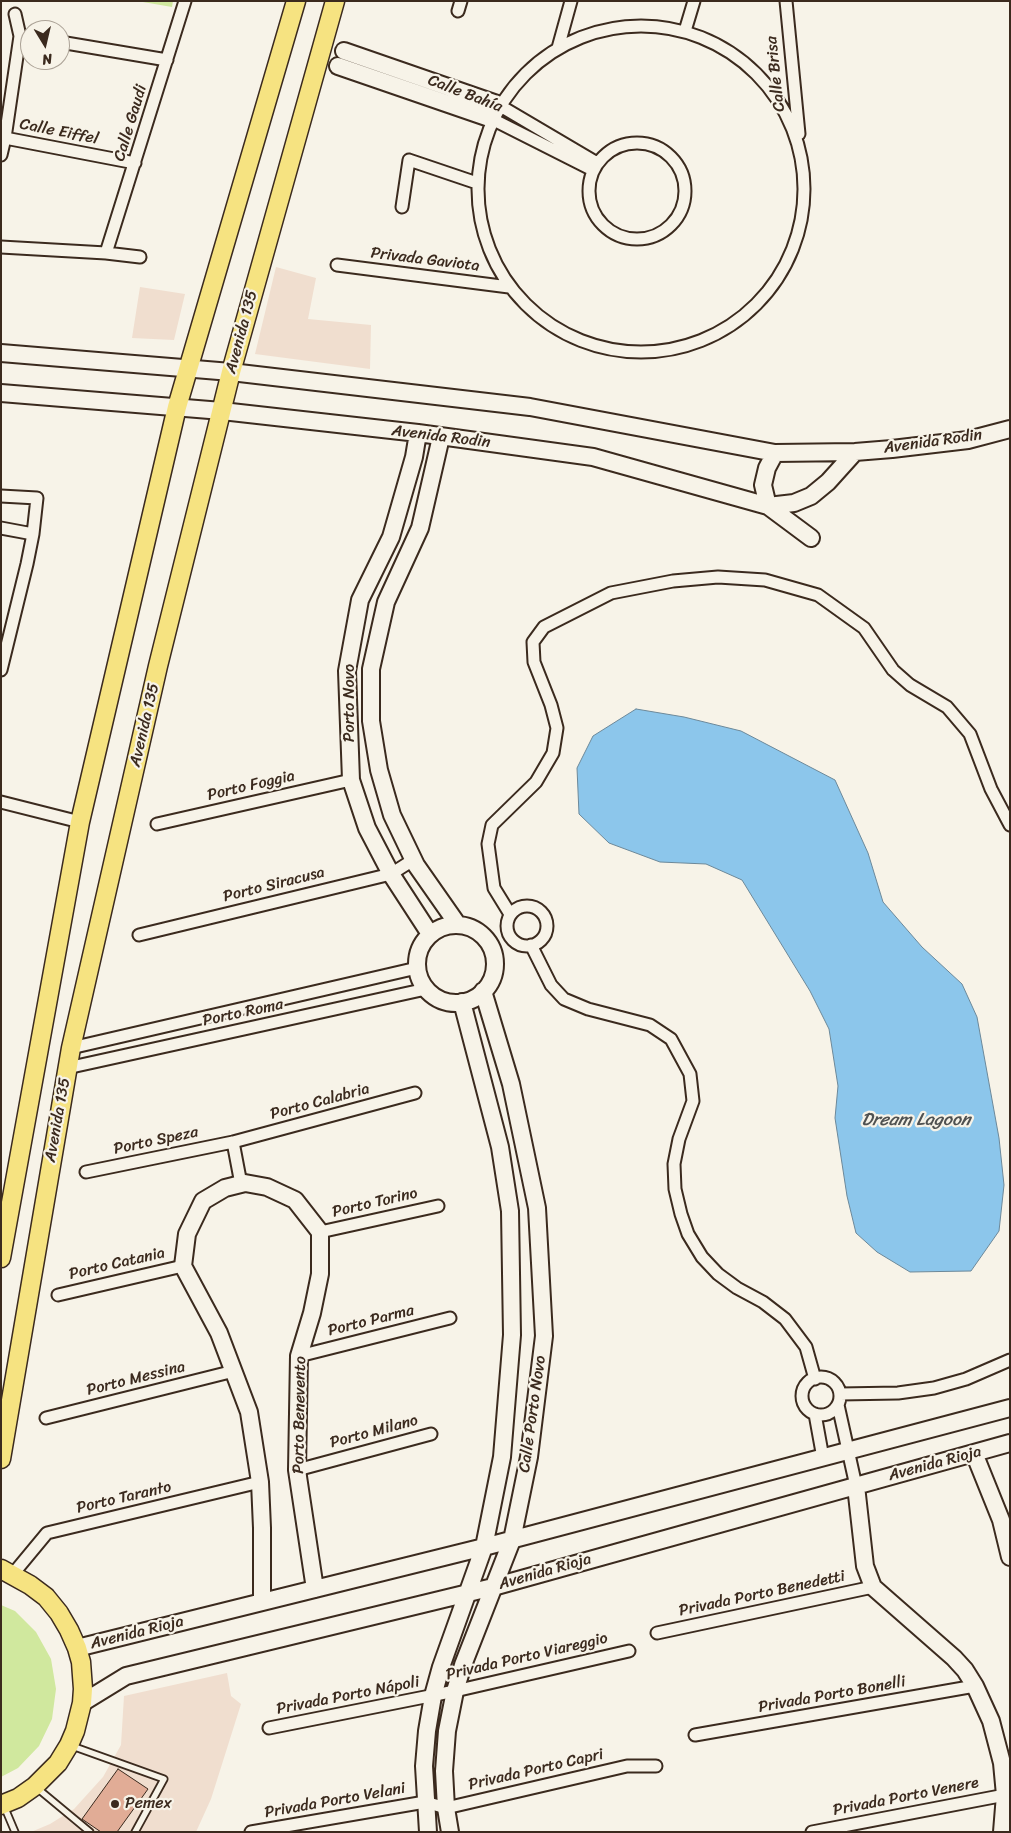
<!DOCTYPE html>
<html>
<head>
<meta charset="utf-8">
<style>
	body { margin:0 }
	#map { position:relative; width:1011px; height:1833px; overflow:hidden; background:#f7f3e8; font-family:Sriracha,sans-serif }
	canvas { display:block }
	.frame { position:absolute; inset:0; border:2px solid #3b2a1e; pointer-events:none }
	.north { position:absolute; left:20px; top:20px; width:50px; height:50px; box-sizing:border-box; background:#f7f3e8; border:1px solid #aca397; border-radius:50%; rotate:171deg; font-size:14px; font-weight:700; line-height:20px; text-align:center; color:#3b2a1e }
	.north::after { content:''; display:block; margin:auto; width:18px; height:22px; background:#3b2a1e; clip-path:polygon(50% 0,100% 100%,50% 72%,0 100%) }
</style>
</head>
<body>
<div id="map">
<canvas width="1011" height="1833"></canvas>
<div class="frame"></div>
<div class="north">N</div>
</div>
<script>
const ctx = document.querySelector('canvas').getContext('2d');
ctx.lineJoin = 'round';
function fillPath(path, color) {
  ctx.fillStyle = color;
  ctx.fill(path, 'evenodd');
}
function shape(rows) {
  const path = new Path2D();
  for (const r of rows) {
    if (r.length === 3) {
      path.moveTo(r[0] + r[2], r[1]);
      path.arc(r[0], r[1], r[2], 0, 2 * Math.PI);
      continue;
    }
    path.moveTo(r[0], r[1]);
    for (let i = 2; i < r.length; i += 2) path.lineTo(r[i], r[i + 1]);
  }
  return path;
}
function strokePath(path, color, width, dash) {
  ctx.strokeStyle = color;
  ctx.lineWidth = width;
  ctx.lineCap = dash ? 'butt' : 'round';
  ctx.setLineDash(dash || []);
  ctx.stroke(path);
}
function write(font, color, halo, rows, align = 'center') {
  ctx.font = font + ' Sriracha,sans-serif';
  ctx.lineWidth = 4.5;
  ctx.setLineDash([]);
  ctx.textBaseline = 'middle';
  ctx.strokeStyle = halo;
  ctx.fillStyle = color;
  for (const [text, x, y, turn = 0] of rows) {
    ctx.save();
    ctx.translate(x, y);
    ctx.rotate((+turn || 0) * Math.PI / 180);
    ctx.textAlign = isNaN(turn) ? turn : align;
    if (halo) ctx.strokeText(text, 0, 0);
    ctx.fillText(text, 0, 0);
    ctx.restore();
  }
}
fillPath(shape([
	[276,267,316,278,308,319,371,325,370,369,255,354],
	[140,287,185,294,174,340,132,338],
	[227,1673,231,1696,241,1704,211,1799,196,1832,31,1832,50,1824,74,1809,103,1777,121,1745,124,1696]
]), '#f0decf');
fillPath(shape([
	[137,1,173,1,172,7],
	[1,1605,15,1611,36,1632,51,1659,56,1689,52,1719,39,1746,18,1768,1,1777]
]), '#d0e89e');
const water = shape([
	[636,709,684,717,741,731,835,780,868,853,883,902,922,947,962,984,977,1017,999,1138,1004,1185,999,1231,971,1271,910,1272,877,1252,856,1233,847,1196,835,1118,838,1086,829,1029,810,991,742,880,706,864,660,862,609,843,579,814,577,768,593,736,636,709]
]);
fillPath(water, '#8cc6eb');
strokePath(water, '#6c8899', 1);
const building = shape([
	[118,1769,148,1789,117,1832,101,1832,82,1819,118,1769]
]);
fillPath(building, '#e1ac96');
strokePath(building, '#3b2a1e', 1);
const lane = shape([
	[72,1746,164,1779,135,1832],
	[37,1788,90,1832],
	[4,1806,15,1832]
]);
const street = shape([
	[786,1,799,134],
	[458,11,461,1],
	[641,189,163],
	[685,31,694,1],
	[60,42,167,60],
	[558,48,571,1],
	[497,104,597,163],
	[492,119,593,170],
	[5,138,135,163],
	[637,191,48],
	[1,155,5,138,20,36,15,14],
	[402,207,409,160,477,183],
	[1,247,106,253,140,257],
	[106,253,185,1],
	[337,265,509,287],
	[1,496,37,498,33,534,27,564,1,670],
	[1,528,33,534],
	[1,802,80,822],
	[157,824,351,780],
	[527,926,20],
	[510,914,494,888,488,844,492,825,536,782,553,753,557,728,551,705,534,662,533,642,544,627,611,593,673,581,718,577,765,580,818,595,864,628,893,670,910,685,947,707,970,734,991,789,1010,825],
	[139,935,391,874,413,860],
	[531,945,551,985,564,999,588,1009,650,1025,671,1039,690,1074,693,1101,679,1139,674,1164,675,1189,681,1214,688,1234,702,1257,718,1274,737,1288,763,1302,785,1319,806,1347,815,1379],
	[71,1048,417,968],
	[67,1068,426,989],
	[233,1142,241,1184],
	[86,1172,233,1142,415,1093],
	[320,1232,438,1206],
	[58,1295,183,1266],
	[299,1356,450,1318],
	[821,1396,19],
	[840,1394,898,1393,934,1388,966,1379,1010,1360],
	[838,1405,856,1486],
	[815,1414,823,1458],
	[46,1418,234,1371],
	[297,1470,431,1434],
	[13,1574,47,1533,260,1482],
	[657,1633,873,1587],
	[269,1728,455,1691,629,1651],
	[695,1735,975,1686],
	[251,1832,425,1802,446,1808,627,1766,656,1766],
	[812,1832,1005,1795]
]);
const secondary = shape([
	[344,51,497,104],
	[338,66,492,119],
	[1,353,231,372,530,407,775,453,855,452,892,449,968,440,1010,429],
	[1,393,222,411,418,433,593,457,768,506,794,503,811,496,828,482,855,452],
	[418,433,414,457,391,537,360,600,347,671,351,780,367,828,391,874,430,934],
	[441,437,420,528,386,602,371,669,371,721,379,770,392,815,416,865,458,925],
	[775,453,767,468,763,485,768,506,811,538],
	[456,964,39],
	[974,1453,1001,1520,1010,1557],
	[856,1486,865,1566,873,1587,954,1658,965,1670,975,1686,991,1721,1002,1763,1005,1795,1002,1832],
	[262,1602,262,1528,260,1482,249,1412,219,1333,183,1266,187,1234,203,1201,225,1188,245,1183,267,1187,295,1200,320,1232,320,1274,312,1313,299,1356,297,1470,315,1589],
	[77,1648,484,1547,1010,1408],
	[82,1703,126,1676,493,1587,1010,1443],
	[428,1832,424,1766,427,1731,433,1696,441,1667,484,1547,502,1457,512,1335,510,1211,500,1147,462,1002],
	[450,1832,446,1808,444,1771,447,1731,455,1691,463,1665,512,1540,529,1457,544,1336,537,1208,511,1084,483,991]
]);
const primary = shape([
	[1,1258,80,822,177,407,296,1],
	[1,1459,71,1048,158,666,231,372,335,1],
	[1,1569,30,1585,46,1597,59,1613,69,1630,77,1648,81,1662,83,1689,82,1703,75,1731,69,1745,58,1763,35,1786,18,1798,1,1805]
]);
strokePath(lane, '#3b2a1e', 9);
strokePath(street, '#3b2a1e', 15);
strokePath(secondary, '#3b2a1e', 20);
strokePath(primary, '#3b2a1e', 21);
strokePath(lane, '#f7f3e8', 5.5);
strokePath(street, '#f7f3e8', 11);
strokePath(secondary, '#f7f3e8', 16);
strokePath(primary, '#f6e381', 18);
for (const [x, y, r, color] of [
	[115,1804,5,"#3b2a1e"]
]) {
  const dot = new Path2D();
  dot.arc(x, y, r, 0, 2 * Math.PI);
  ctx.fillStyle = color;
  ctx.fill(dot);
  strokePath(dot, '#f7f3e8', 2);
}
write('16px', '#3b2a1e', '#f7f3e8', [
	["Calle Brisa",776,74,-96],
	["Calle Bahía",465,94,21],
	["Calle Gaudi",131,123,-73],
	["Calle Eiffel",59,132,11],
	["Privada Gaviota",425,260,7],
	["Avenida 135",242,332,-75],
	["Avenida Rodin",441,437,7],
	["Avenida Rodin",933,442,-8],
	["Porto Novo",350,703,-90],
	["Avenida 135",145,725,-77],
	["Porto Foggia",251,786,-13],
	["Porto Siracusa",274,885,-14],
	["Porto Roma",243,1013,-12],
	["Porto Calabria",320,1102,-15],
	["Avenida 135",58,1120,-80],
	["Porto Speza",156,1141,-12],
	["Porto Torino",375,1203,-13],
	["Porto Catania",117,1264,-13],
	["Porto Parma",371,1321,-14],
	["Porto Messina",136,1379,-14],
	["Calle Porto Novo",533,1414,-82],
	["Porto Benevento",300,1415,-89],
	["Porto Milano",374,1432,-15],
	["Avenida Rioja",935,1464,-15],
	["Porto Taranto",124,1498,-13],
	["Avenida Rioja",545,1572,-16],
	["Privada Porto Benedetti",762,1594,-12],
	["Avenida Rioja",137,1633,-14],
	["Privada Porto Viareggio",527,1657,-13],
	["Privada Porto Bonelli",832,1695,-10],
	["Privada Porto Nápoli",348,1696,-11],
	["Privada Porto Capri",536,1770,-13],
	["Privada Porto Venere",906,1797,-11],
	["Privada Porto Velani",335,1801,-10]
]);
write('16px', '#3b2a1e', '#f7f3e8', [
	["Pemex",125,1804]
], 'left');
write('italic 18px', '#4f5151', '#f7f3e8', [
	["Dream Lagoon",916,1120]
]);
</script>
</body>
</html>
